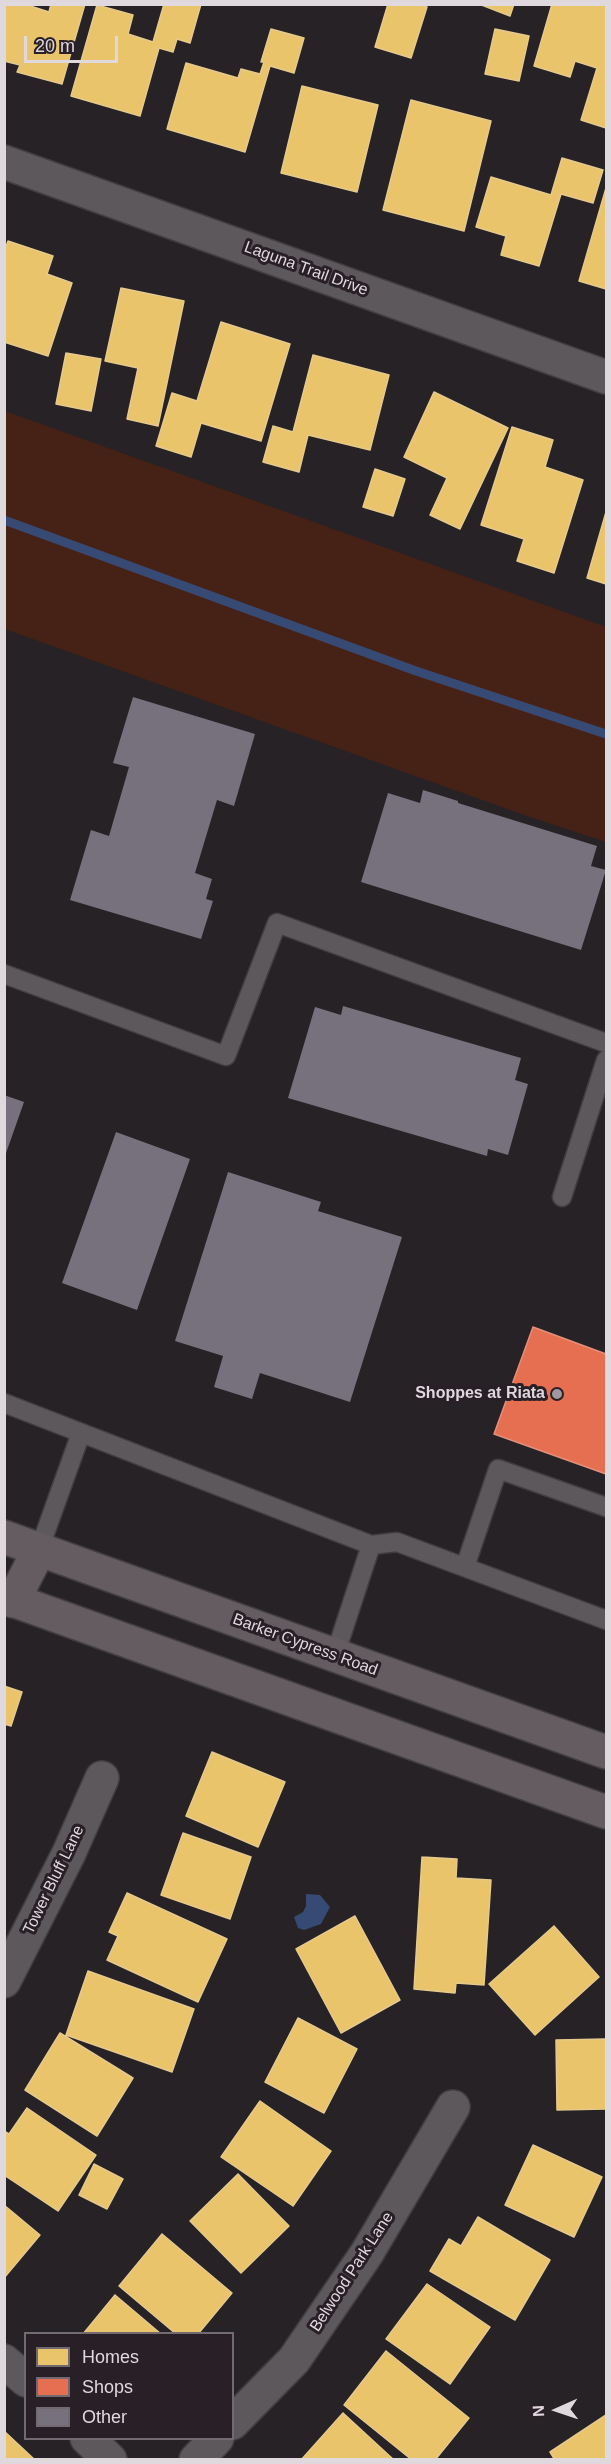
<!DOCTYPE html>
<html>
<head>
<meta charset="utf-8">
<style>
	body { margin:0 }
	#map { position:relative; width:611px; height:2464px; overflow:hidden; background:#272226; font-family:Arial,sans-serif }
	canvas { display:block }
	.frame { position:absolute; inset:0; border:6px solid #dfd9de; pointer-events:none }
	.legend { position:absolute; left:24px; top:2332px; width:210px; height:108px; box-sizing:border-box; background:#292027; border:2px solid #726a70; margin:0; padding:8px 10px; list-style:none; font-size:18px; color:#dfd9de }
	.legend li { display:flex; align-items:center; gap:12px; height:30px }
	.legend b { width:30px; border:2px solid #726a70 }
	.north { position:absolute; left:527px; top:2380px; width:60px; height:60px; -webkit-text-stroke:4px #292027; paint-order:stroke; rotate:267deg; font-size:16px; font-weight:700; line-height:24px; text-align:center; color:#dfd9de }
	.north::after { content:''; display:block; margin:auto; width:21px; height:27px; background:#dfd9de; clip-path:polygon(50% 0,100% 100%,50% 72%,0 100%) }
	.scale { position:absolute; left:24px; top:36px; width:94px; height:27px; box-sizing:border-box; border:3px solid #dfd9de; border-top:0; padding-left:8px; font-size:18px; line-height:21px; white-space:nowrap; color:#dfd9de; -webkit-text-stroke:4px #292027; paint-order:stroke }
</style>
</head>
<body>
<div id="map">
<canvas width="611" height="2464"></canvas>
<div class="frame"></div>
<ul class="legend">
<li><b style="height:16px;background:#e9c46a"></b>Homes</li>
<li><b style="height:16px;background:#e76f51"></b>Shops</li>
<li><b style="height:16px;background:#76717d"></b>Other</li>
</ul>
<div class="north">N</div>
<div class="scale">20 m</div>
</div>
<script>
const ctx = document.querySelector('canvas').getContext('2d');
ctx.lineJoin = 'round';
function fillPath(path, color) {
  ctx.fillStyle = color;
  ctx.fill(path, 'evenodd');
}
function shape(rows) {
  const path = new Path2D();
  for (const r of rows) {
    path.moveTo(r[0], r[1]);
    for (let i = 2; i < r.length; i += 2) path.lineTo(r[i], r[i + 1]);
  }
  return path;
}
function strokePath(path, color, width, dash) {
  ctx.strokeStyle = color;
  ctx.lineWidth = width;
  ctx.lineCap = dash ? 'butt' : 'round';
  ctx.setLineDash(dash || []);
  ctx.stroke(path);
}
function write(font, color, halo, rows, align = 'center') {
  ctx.font = font + ' Arial,sans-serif';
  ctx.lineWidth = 6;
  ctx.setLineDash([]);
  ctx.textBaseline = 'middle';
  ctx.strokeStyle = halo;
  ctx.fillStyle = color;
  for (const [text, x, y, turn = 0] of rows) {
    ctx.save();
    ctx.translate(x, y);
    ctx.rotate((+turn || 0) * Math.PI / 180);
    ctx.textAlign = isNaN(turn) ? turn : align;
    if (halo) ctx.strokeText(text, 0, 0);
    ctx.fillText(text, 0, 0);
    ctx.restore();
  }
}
fillPath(shape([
	[5,411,606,627,606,842,524,815,5,629]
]), '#462116');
fillPath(shape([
	[306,1894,320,1895,330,1907,321,1924,304,1930,298,1928,294,1917,303,1912,306,1906]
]), '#374a74');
const homes = shape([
	[4,4,24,4,49,12,51,4,85,4,62,84,17,72,20,65,4,61,4,4],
	[164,4,201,4,190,43,177,39,173,52,159,48,140,116,71,96,97,5,133,15,128,34,153,42,164,4],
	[388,4,417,4,427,7,411,58,375,47,388,4],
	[479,4,514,4,510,16,479,4],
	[552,4,606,4,606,128,581,120,597,68,575,61,570,77,534,66,552,4],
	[271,29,304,38,294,73,270,66,245,152,167,129,186,63,238,78,241,69,260,74,264,62,261,62,271,29],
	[495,29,529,36,519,81,485,74,495,29],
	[302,86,378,105,357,192,281,173,302,86],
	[411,100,491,121,464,231,383,210,411,100],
	[562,158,603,170,593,203,561,194,539,266,501,255,506,236,476,227,491,177,551,195,562,158],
	[606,188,606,289,579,281,606,188],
	[8,241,53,256,47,274,72,283,48,356,4,342,4,252,8,241],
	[121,288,184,301,158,426,127,419,138,368,105,361,121,288],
	[221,322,290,344,261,441,201,423,191,457,156,446,172,393,197,401,221,322],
	[66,353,101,359,91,411,56,404,66,353],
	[313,355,389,375,370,450,308,435,299,472,263,462,273,426,293,432,313,355],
	[434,392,508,428,460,529,430,515,447,478,404,457,434,392],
	[512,427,553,440,545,467,583,480,554,573,517,561,524,539,481,525,512,427],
	[375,469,405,479,393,516,363,507,375,469],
	[606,512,606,584,587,578,606,512],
	[4,1686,22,1692,11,1726,4,1724,4,1686],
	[212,1752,285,1782,258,1847,186,1816,212,1752],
	[183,1833,251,1857,230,1919,161,1895,183,1833],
	[422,1857,457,1859,456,1878,491,1880,484,1985,456,1983,455,1993,414,1989,422,1857],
	[127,1893,227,1939,198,2002,107,1960,118,1936,109,1932,127,1893],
	[355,1916,400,2000,341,2033,296,1949,355,1916],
	[554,1926,599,1977,535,2035,489,1984,554,1926],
	[88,1971,194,2009,172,2072,66,2035,88,1971],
	[298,2018,357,2049,324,2113,265,2082,298,2018],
	[60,2033,133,2078,97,2136,25,2090,60,2033],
	[606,2039,606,2109,557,2110,556,2040,606,2039],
	[260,2101,331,2151,293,2206,221,2157,260,2101],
	[27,2108,96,2155,58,2211,4,2175,4,2131,9,2134,27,2108],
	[533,2145,602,2177,574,2237,505,2205,533,2145],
	[94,2164,123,2179,107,2209,79,2195,94,2164],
	[238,2174,289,2226,241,2273,190,2221,238,2174],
	[4,2205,40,2235,4,2278,4,2205],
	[478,2217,550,2260,515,2320,430,2271,449,2239,461,2246,478,2217],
	[162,2234,232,2293,198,2334,176,2334,119,2286,162,2234],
	[427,2284,490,2327,450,2384,386,2339,427,2284],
	[115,2295,161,2334,83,2334,115,2295],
	[386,2351,469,2418,435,2460,412,2460,344,2405,386,2351],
	[343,2413,394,2460,301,2460,343,2413],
	[606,2415,606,2460,555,2460,550,2452,606,2415],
	[4,2431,35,2460,4,2460,4,2431]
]);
fillPath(homes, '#e9c46a');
strokePath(homes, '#e6ca8d', 1.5);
const shops = shape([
	[533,1327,606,1354,606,1474,494,1434,533,1327]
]);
fillPath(shops, '#e76f51');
strokePath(shops, '#e58f7b', 1.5);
strokePath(shape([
	[4,520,416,671,606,734]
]), '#374a74', 9);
fillPath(shape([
	[133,697,255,734,234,806,217,800,195,873,212,879,206,899,213,901,201,939,70,900,91,830,109,836,129,767,113,763],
	[423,790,458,801,458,803,597,846,591,866,606,870,581,950,361,882,388,793,420,803],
	[343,1006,521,1058,515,1080,528,1084,508,1155,488,1149,487,1156,288,1098,315,1007,341,1015],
	[4,1095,24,1102,5,1156,4,1156],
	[116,1132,190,1159,137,1310,62,1283],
	[228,1172,321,1202,318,1211,402,1237,350,1402,260,1373,252,1399,214,1387,223,1356,175,1341]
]), '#76717d');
const lane = shape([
	[4,974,226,1056,277,923,606,1043],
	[562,1197,606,1060],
	[4,1403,371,1545,335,1655],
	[371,1545,397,1542,606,1620],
	[39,1550,81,1433],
	[465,1567,498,1469,606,1507]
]);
const street = shape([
	[4,162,606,377],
	[4,1981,69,1853,102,1778],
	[4,2361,26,2380],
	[232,2423,294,2360,367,2253,453,2107],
	[87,2438,110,2460],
	[196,2460,217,2438]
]);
const primary = shape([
	[4,1537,606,1752],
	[4,1597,606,1812],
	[13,1601,39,1550]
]);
strokePath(lane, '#413d40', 21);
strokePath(street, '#413d40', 36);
strokePath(primary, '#413d40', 36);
strokePath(lane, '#5d585c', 18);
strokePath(street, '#5d585c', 33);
strokePath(primary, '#645c60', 33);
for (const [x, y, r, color] of [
	[557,1394,6,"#9f999e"]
]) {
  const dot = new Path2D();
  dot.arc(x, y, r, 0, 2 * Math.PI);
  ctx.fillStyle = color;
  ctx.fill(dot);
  strokePath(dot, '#292027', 2);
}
write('16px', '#dfd9de', '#292027', [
	["Laguna Trail Drive",306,269,20],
	["Barker Cypress Road",305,1645,20],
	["Tower Bluff Lane",54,1880,-64],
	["Belwood Park Lane",352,2272,-57]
]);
write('bold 16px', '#dfd9de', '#292027', [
	["Shoppes at Riata",545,1394]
], 'right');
</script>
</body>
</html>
